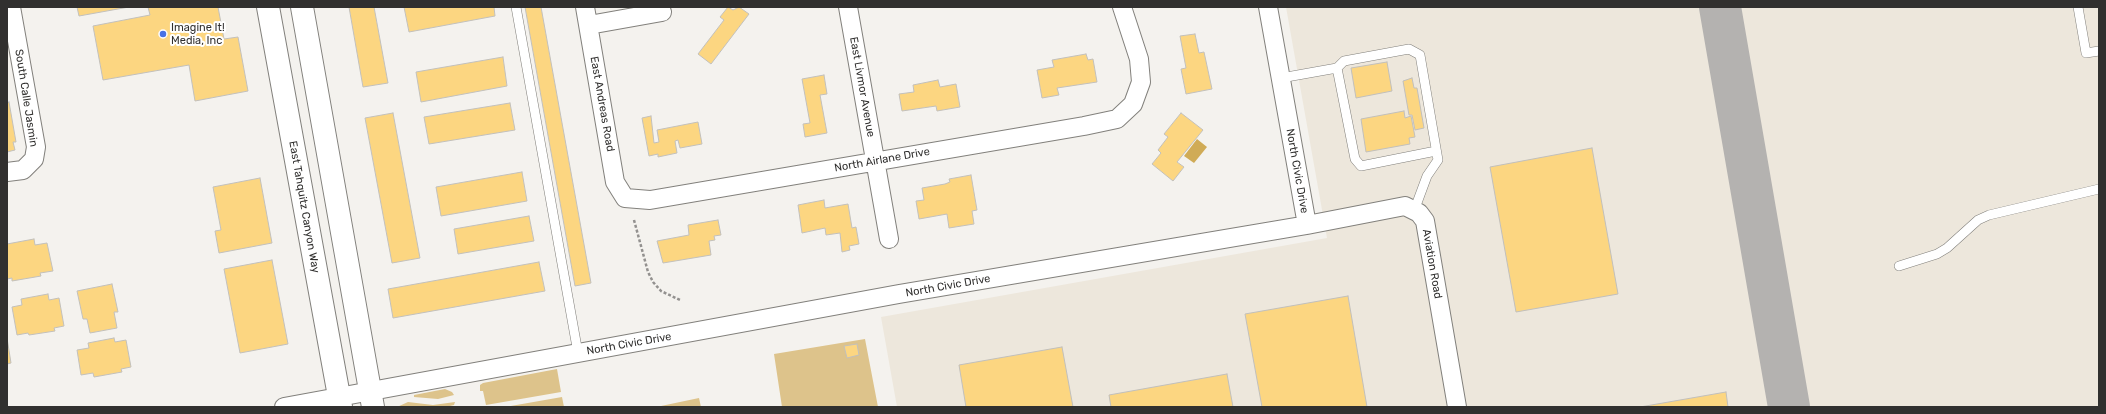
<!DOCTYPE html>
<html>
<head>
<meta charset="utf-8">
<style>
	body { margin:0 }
	#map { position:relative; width:2106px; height:414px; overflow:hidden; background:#f4f2ee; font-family:Rubik,sans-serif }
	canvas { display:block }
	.frame { position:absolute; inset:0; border:8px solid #31302f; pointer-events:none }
</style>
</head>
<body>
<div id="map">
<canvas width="2106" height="414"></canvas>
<div class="frame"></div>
</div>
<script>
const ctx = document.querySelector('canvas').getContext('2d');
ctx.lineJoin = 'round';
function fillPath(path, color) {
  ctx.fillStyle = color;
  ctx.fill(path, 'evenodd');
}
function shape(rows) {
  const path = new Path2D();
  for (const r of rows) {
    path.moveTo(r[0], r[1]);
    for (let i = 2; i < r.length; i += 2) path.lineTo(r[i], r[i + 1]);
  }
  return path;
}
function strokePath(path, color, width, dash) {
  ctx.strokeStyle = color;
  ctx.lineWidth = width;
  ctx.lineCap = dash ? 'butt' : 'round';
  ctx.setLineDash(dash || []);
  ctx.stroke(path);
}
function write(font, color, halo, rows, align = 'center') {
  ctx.font = font + ' Rubik,sans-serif';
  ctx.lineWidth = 4;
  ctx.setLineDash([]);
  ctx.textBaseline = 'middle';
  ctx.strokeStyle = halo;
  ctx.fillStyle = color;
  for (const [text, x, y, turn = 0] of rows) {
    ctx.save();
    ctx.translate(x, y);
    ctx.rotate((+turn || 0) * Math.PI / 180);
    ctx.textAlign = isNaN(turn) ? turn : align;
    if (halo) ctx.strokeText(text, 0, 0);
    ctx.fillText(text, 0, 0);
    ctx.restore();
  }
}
fillPath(shape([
	[1286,7,2099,7,2099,407,897,407,881,317,1327,238]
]), '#ede7dc');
fillPath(shape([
	[865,339,878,407,782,407,774,354],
	[557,369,561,392,486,405,483,391,480,391,480,385,483,383],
	[445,389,452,392,454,395,438,399,414,397,414,395],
	[562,397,564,407,505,407],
	[699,398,701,407,661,407,661,406],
	[408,402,433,405,455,402,454,405,446,407,397,407]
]), '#ddc38b');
fillPath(shape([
	[1197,139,1207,147,1194,163,1184,156]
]), '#d0ab56');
strokePath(shape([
	[1720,7,1789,407]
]), '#b4b2b0', 42);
const building = shape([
	[77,7,129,7,79,16,77,7],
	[148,7,218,7,224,39,238,37,248,91,195,101,189,65,103,80,93,26,150,15,148,7],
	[349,7,374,7,388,83,363,87,349,7],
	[404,7,494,7,495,16,409,32,404,7],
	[525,7,541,7,591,283,575,286,525,7],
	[728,7,733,10,739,7,749,14,711,64,698,54,724,20,720,17,728,7],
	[1195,34,1199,53,1204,52,1212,89,1186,94,1181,69,1186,68,1180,36,1195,34],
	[1086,54,1088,60,1093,59,1097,82,1057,88,1059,95,1042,98,1037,70,1054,67,1052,60,1086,54],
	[503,57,507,86,421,102,416,72,503,57],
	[1387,62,1392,91,1356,98,1351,68,1387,62],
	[824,75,827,94,820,95,827,133,805,137,803,124,810,123,802,79,824,75],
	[1412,78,1414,88,1417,88,1424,128,1415,130,1412,115,1409,115,1403,81,1412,78],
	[938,80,940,87,956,84,960,107,937,111,936,106,902,111,899,94,914,92,913,85,938,80],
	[9,102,16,142,13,142,15,150,7,152,7,103,9,102],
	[510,103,515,130,429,144,424,117,510,103],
	[1404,111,1405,118,1411,116,1415,137,1409,138,1410,144,1366,152,1361,119,1404,111],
	[393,113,420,258,392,263,365,118,393,113],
	[1181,113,1203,130,1177,162,1184,167,1173,181,1152,164,1161,153,1158,150,1168,137,1164,134,1181,113],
	[651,116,654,143,659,142,657,130,698,122,702,144,680,148,678,140,675,141,677,153,658,157,658,154,649,156,642,118,651,116],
	[1592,148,1618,294,1516,312,1490,167,1592,148],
	[522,172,527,201,441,216,436,187,522,172],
	[971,175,977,210,972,211,974,224,949,228,947,214,919,219,916,201,924,200,922,188,945,184,950,182,949,179,971,175],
	[260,178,272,243,219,253,215,231,221,230,213,187,260,178],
	[824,200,825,208,848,204,852,228,856,227,859,244,849,246,850,250,842,252,840,233,826,235,825,228,802,233,798,205,824,200],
	[529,216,534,241,458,254,454,229,529,216],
	[718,220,721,235,714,236,715,240,709,241,711,255,663,263,657,241,689,235,688,225,718,220],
	[34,239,35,245,47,243,53,271,40,273,41,276,12,281,12,278,7,279,7,244,34,239],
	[272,260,288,344,240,353,224,269,272,260],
	[539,262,545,291,393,318,388,289,539,262],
	[112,284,118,312,114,312,117,328,90,333,87,319,83,319,77,291,112,284],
	[48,294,49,300,59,298,64,326,54,328,55,331,29,335,28,333,17,335,12,307,22,305,21,299,48,294],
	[1348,296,1367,407,1262,407,1245,314,1348,296],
	[7,338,11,363,7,364,7,338],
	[114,338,115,342,126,340,131,367,121,369,122,372,94,377,93,373,81,375,77,350,89,348,88,343,114,338],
	[857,344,859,355,847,358,844,346,857,344],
	[1062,347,1073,407,966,407,959,365,1062,347],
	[1227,374,1233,407,1111,407,1109,395,1227,374],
	[1726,392,1728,407,1640,407,1726,392]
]);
fillPath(building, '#fcd681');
strokePath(building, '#c2c0bc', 1);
const service = shape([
	[516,7,578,353],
	[2078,7,2086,53,2099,51],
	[1337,68,1355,159,1361,166,1436,151],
	[1281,78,1337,68,1344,61,1409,49,1420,55,1438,160,1427,176,1414,211],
	[1899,266,1937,254,1947,248,1978,220,1989,215,2099,189]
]);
const minor = shape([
	[585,7,615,182,625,198,650,200,1084,126,1117,119,1133,104,1141,82,1139,59,1122,7],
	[848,7,889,239],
	[1268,7,1307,225],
	[589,25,662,12],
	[7,172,23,170,34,159,36,147,11,7],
	[284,407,899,294,1307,225,1405,206,1419,213,1425,221,1457,407]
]);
const secondary = shape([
	[268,7,341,407],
	[302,7,373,407]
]);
strokePath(service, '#82807c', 10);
strokePath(minor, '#82807c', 20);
strokePath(secondary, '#82807c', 24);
strokePath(shape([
	[634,220,648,272,653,282,661,291,680,300]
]), '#93918f', 2.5, [3, 2]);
strokePath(service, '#fff', 9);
strokePath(minor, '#fff', 18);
strokePath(secondary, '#fff', 22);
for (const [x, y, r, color] of [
	[163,34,4,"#4871e4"]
]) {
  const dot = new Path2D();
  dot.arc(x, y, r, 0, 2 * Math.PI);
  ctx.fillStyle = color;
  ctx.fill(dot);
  strokePath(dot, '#fff', 1.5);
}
write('11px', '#31302f', '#fff', [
	["Imagine It!",171,28],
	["Media, Inc",171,41]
], 'left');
write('11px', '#31302f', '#fff', [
	["East Livmor Avenue",862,87,80],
	["South Calle Jasmin",26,98,81],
	["East Andreas Road",602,104,80],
	["North Airlane Drive",882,160,-10],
	["North Civic Drive",1297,171,80],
	["East Tahquitz Canyon Way",304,207,80],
	["Aviation Road",1432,264,80],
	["North Civic Drive",948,286,-10],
	["North Civic Drive",629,344,-10]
]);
</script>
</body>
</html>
